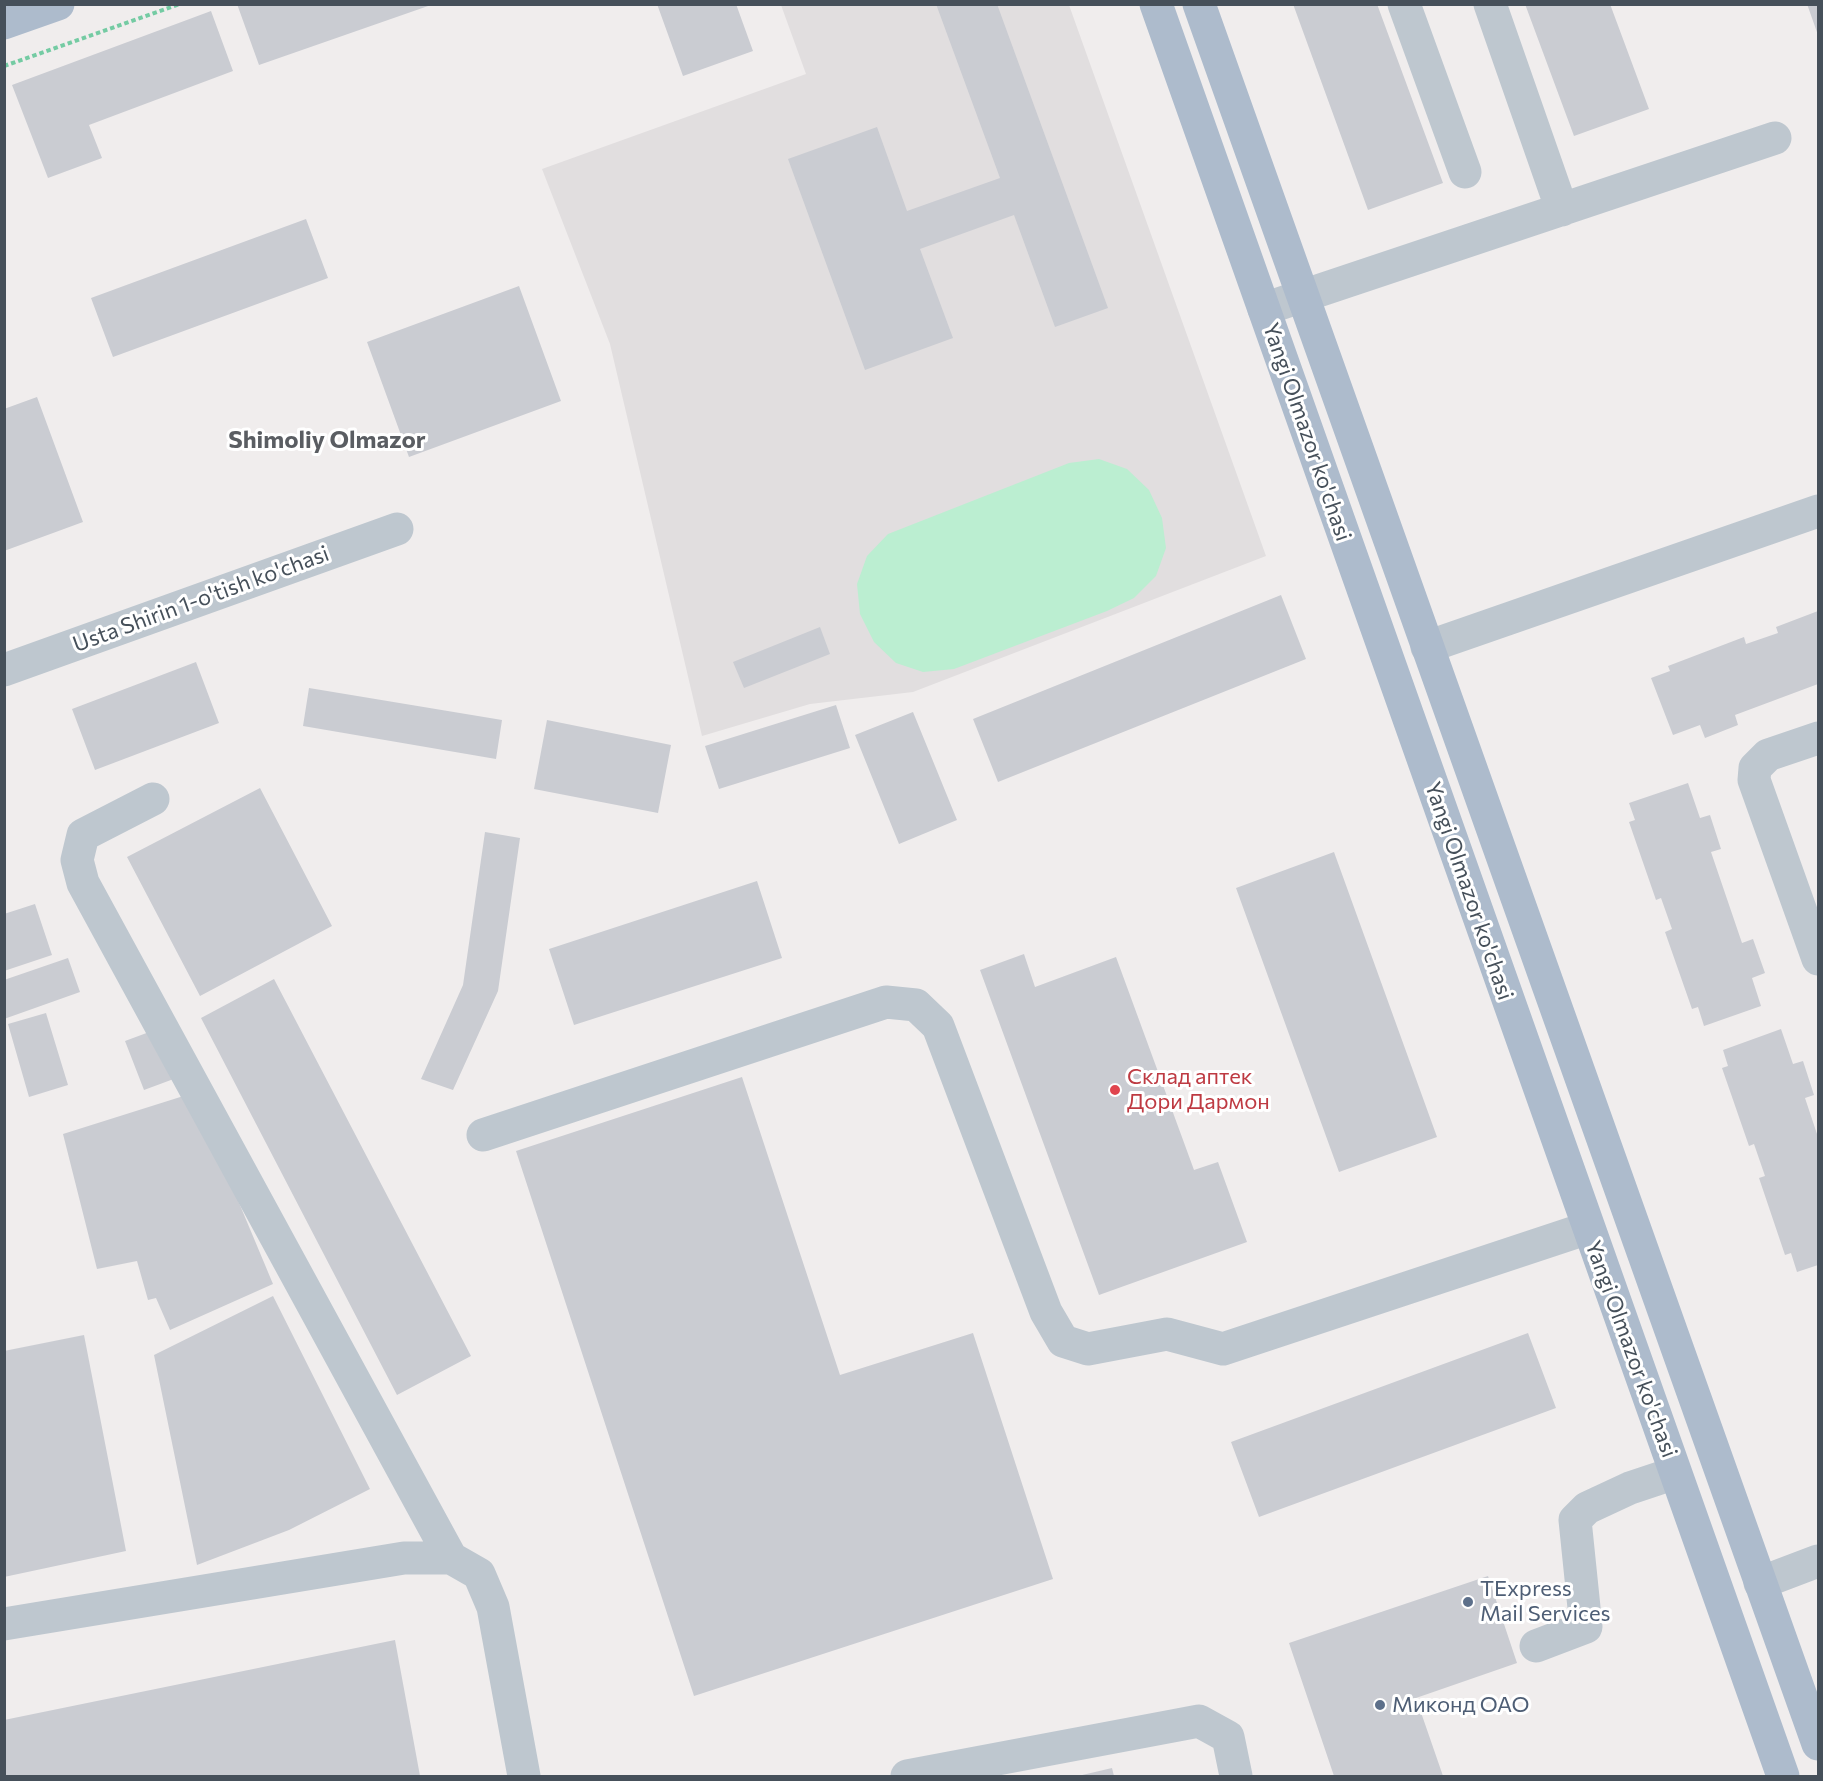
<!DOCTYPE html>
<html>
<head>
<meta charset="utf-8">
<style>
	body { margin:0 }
	#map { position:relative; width:1823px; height:1781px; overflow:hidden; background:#f0eded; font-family:Commissioner,sans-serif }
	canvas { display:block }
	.frame { position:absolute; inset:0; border:6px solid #46505a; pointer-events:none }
</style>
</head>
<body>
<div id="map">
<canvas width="1823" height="1781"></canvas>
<div class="frame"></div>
</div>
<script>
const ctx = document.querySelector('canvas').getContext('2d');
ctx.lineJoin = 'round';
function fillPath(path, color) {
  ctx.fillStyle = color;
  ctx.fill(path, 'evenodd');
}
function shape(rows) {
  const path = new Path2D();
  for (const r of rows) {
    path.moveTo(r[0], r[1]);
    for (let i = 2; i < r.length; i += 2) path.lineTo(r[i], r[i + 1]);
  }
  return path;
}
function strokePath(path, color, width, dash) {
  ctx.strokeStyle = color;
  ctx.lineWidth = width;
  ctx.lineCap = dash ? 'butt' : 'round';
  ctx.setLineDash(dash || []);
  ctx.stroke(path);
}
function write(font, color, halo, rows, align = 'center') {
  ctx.font = font + ' Commissioner,sans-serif';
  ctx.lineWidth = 6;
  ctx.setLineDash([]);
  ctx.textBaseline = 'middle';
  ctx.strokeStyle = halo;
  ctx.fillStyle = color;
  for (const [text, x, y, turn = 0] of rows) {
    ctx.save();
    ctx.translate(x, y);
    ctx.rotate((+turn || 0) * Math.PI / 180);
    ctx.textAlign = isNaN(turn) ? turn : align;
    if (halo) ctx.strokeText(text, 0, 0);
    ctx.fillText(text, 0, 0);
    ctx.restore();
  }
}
fillPath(shape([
	[781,5,1069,5,1266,556,913,692,810,704,702,736,610,344,542,169,806,74]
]), '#e1dedf');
fillPath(shape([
	[1099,459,1127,469,1149,490,1162,518,1166,548,1156,576,1134,598,1107,611,954,669,923,672,896,663,874,642,860,614,857,584,867,556,888,534,1069,463]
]), '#bbeed1');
fillPath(shape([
	[237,4,431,4,431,5,259,65],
	[657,4,736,4,753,51,683,76],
	[936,4,997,4,1108,308,1055,327,1014,215,920,249,953,338,865,370,788,159,877,127,907,211,1000,178],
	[1293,4,1377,4,1443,183,1368,210],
	[1525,4,1610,4,1649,109,1574,136],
	[1807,4,1818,4,1818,35],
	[211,11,233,71,89,125,102,158,48,178,12,85],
	[306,219,328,278,113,357,91,298],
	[519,286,561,401,409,457,367,342],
	[37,397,83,522,4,551,4,409],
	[1281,595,1306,659,998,782,973,719],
	[1818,611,1818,684,1735,715,1738,725,1705,738,1700,725,1673,735,1651,678,1670,671,1668,666,1744,637,1746,644,1778,633,1776,627],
	[820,627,830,654,744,688,733,662],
	[196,662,219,723,95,770,72,709],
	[309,688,502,720,496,759,303,726],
	[836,705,850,748,719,789,705,746],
	[913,712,957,820,899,844,855,735],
	[547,720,671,745,658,813,534,789],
	[1688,783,1700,818,1710,815,1721,849,1711,852,1742,943,1753,939,1765,973,1752,978,1761,1006,1704,1026,1698,1007,1692,1009,1665,932,1672,929,1661,898,1656,900,1629,822,1635,820,1629,803],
	[260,788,332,926,200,996,127,857],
	[485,832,520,838,498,991,453,1090,421,1079,463,985],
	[1334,852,1437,1137,1339,1172,1236,888],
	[757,881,782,958,574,1025,549,949],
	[35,904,52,955,4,971,4,914],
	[1024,954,1035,987,1116,957,1194,1170,1218,1162,1247,1242,1099,1295,980,970],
	[68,958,80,992,4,1019,4,980],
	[274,979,471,1356,397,1395,201,1018],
	[46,1013,68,1085,29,1097,8,1024],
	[160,1028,179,1077,144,1090,125,1041],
	[1781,1029,1793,1064,1803,1061,1814,1095,1805,1098,1818,1137,1818,1265,1797,1272,1791,1253,1785,1255,1759,1178,1765,1176,1754,1144,1749,1146,1722,1068,1728,1066,1723,1050],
	[742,1077,840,1375,973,1333,1053,1579,694,1696,516,1151],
	[193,1093,273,1284,170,1330,156,1298,148,1300,137,1261,97,1269,63,1134],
	[273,1296,370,1489,289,1530,197,1565,154,1355],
	[1528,1333,1556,1408,1259,1517,1231,1442],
	[84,1335,126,1551,4,1577,4,1351],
	[1488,1576,1517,1663,1416,1698,1443,1776,1334,1776,1289,1643],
	[395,1640,420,1776,4,1776,4,1720],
	[1112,1768,1114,1776,1078,1776]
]), '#caccd2');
strokePath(shape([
	[4,66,180,4]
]), '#74cba3', 4, [4.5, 3]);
strokePath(shape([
	[1404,4,1465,172],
	[1490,4,1562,210],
	[1264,309,1775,138],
	[1427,647,1818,511],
	[4,670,397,529],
	[1818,738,1768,755,1755,768,1754,780,1818,959],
	[153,799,83,835,77,860,83,883,451,1558],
	[483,1135,886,1002,916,1005,938,1026,1046,1312,1063,1341,1088,1349,1167,1334,1223,1349,1588,1228],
	[1760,1583,1818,1561],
	[4,1624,404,1558,451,1558,479,1574,493,1607,524,1776],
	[1536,1646,1586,1627,1575,1520,1587,1508,1630,1488,1675,1473],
	[907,1776,1199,1721,1228,1737,1236,1776]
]), '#bec7cf', 33);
strokePath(shape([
	[1156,4,1783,1776],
	[1199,4,1818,1744],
	[4,23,58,4]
]), '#adbbcc', 33);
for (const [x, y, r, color] of [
	[1115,1090,6,"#e0444e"],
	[1468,1602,6,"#5c6f8a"],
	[1380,1705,6,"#5c6f8a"]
]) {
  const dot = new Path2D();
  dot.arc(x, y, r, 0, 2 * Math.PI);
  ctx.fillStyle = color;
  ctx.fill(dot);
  strokePath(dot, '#fff', 2);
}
write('22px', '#46505a', '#fff', [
	["Yangi Olmazor ko'chasi",1307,432,71],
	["Usta Shirin 1-o'tish ko'chasi",201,599,-20],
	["Yangi Olmazor ko'chasi",1469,891,71],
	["Yangi Olmazor ko'chasi",1631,1349,70]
]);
write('22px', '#be3a42', '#fff', [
	["Склад аптек",1127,1077],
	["Дори Дармон",1127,1102]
], 'left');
write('22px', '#4e5e75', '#fff', [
	["TExpress",1480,1589],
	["Mail Services",1480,1614],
	["Миконд ОАО",1392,1705]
], 'left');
write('bold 24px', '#5a5d62', '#fff', [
	["Shimoliy Olmazor",327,440]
]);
</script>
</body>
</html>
